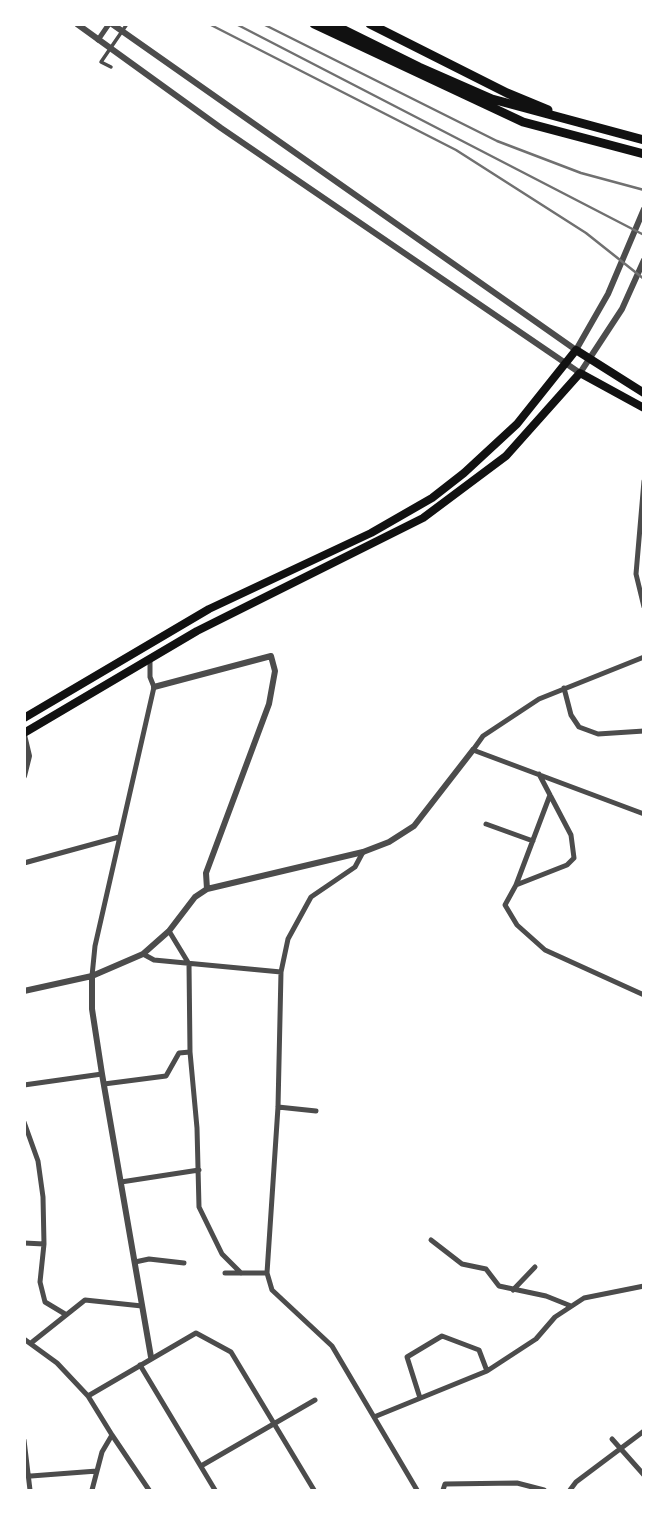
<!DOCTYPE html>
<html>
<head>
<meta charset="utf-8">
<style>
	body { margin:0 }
	#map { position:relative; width:668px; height:1515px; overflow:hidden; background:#fff; font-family:"DejaVu Sans",sans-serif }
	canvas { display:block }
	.frame { position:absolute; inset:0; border:26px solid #fff; pointer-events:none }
</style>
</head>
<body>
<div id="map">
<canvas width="668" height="1515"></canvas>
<div class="frame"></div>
</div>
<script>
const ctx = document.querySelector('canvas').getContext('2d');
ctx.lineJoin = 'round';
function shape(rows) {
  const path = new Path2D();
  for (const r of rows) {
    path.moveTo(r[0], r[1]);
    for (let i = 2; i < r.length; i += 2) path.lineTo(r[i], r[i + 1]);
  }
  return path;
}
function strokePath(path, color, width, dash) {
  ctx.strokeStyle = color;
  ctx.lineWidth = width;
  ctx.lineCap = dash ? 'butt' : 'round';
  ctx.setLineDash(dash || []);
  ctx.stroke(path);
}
strokePath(shape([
	[111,67,101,62,127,24]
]), '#4c4c4c', 3.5);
strokePath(shape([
	[98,40,109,24],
	[644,481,636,574,644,607],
	[644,657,539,699,483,736,473,750,644,814],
	[564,688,571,715,579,727,598,734,644,731],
	[539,774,571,835,574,858,567,865,516,885,505,905,517,925,545,950,644,995],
	[486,824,533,841],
	[363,852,355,867,311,897,288,939,281,972,278,1107,267,1273,272,1290,332,1346,417,1490],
	[24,863,119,837],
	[516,885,550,795],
	[169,931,189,964,190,1052,197,1128,199,1207,222,1254,241,1273],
	[143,954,154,960,281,972],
	[92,976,95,946,154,687,150,677,150,659],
	[104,1084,166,1076,179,1053,190,1052],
	[24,1085,102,1074],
	[278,1107,316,1111],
	[24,1122,38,1161,43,1197,44,1244,40,1282,45,1302,65,1314],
	[121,1182,199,1170],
	[431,1240,462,1264,486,1269,499,1286,546,1296,571,1306],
	[24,1243,44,1244],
	[135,1262,149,1259,184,1263],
	[225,1273,267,1273],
	[513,1290,535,1267],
	[24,1339,57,1363,88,1396,112,1435,102,1452,92,1490],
	[31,1343,85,1300,142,1306],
	[140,1365,215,1490],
	[88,1396,196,1333,231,1352,314,1490],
	[420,1398,407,1357,442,1336,479,1350,487,1371],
	[374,1417,487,1371,536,1339,555,1317,584,1298,644,1286],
	[112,1435,149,1490],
	[612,1439,644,1475],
	[24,1440,30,1490],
	[201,1466,315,1400],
	[31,1476,97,1471],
	[443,1490,445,1484,517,1483,544,1490],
	[570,1490,576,1482,644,1431]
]), '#4c4c4c', 5);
strokePath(shape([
	[77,24,221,128,580,373,622,309,644,260],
	[112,24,576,350,608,294,644,209],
	[154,687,271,656,275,671,269,704,206,873,207,889],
	[24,735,29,756,24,776],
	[92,976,92,1009,102,1074,151,1357],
	[24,991,92,976,143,954,169,931,195,897,207,889,363,852,389,842,414,826,473,750]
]), '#4c4c4c', 6);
strokePath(shape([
	[24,718,209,609,371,533,432,498,464,473,517,424,576,350,644,393],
	[24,733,197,631,423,518,506,456,580,373,644,408]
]), '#111', 8);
strokePath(shape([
	[314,24,523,122,644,154],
	[332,24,419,67,492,99,644,140],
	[370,24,507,93,548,110]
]), '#111', 9);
strokePath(shape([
	[209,24,456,150,586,233,644,279],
	[236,24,644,235],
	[263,24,497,141,581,173,644,190]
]), '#707070', 2.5);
</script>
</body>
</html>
